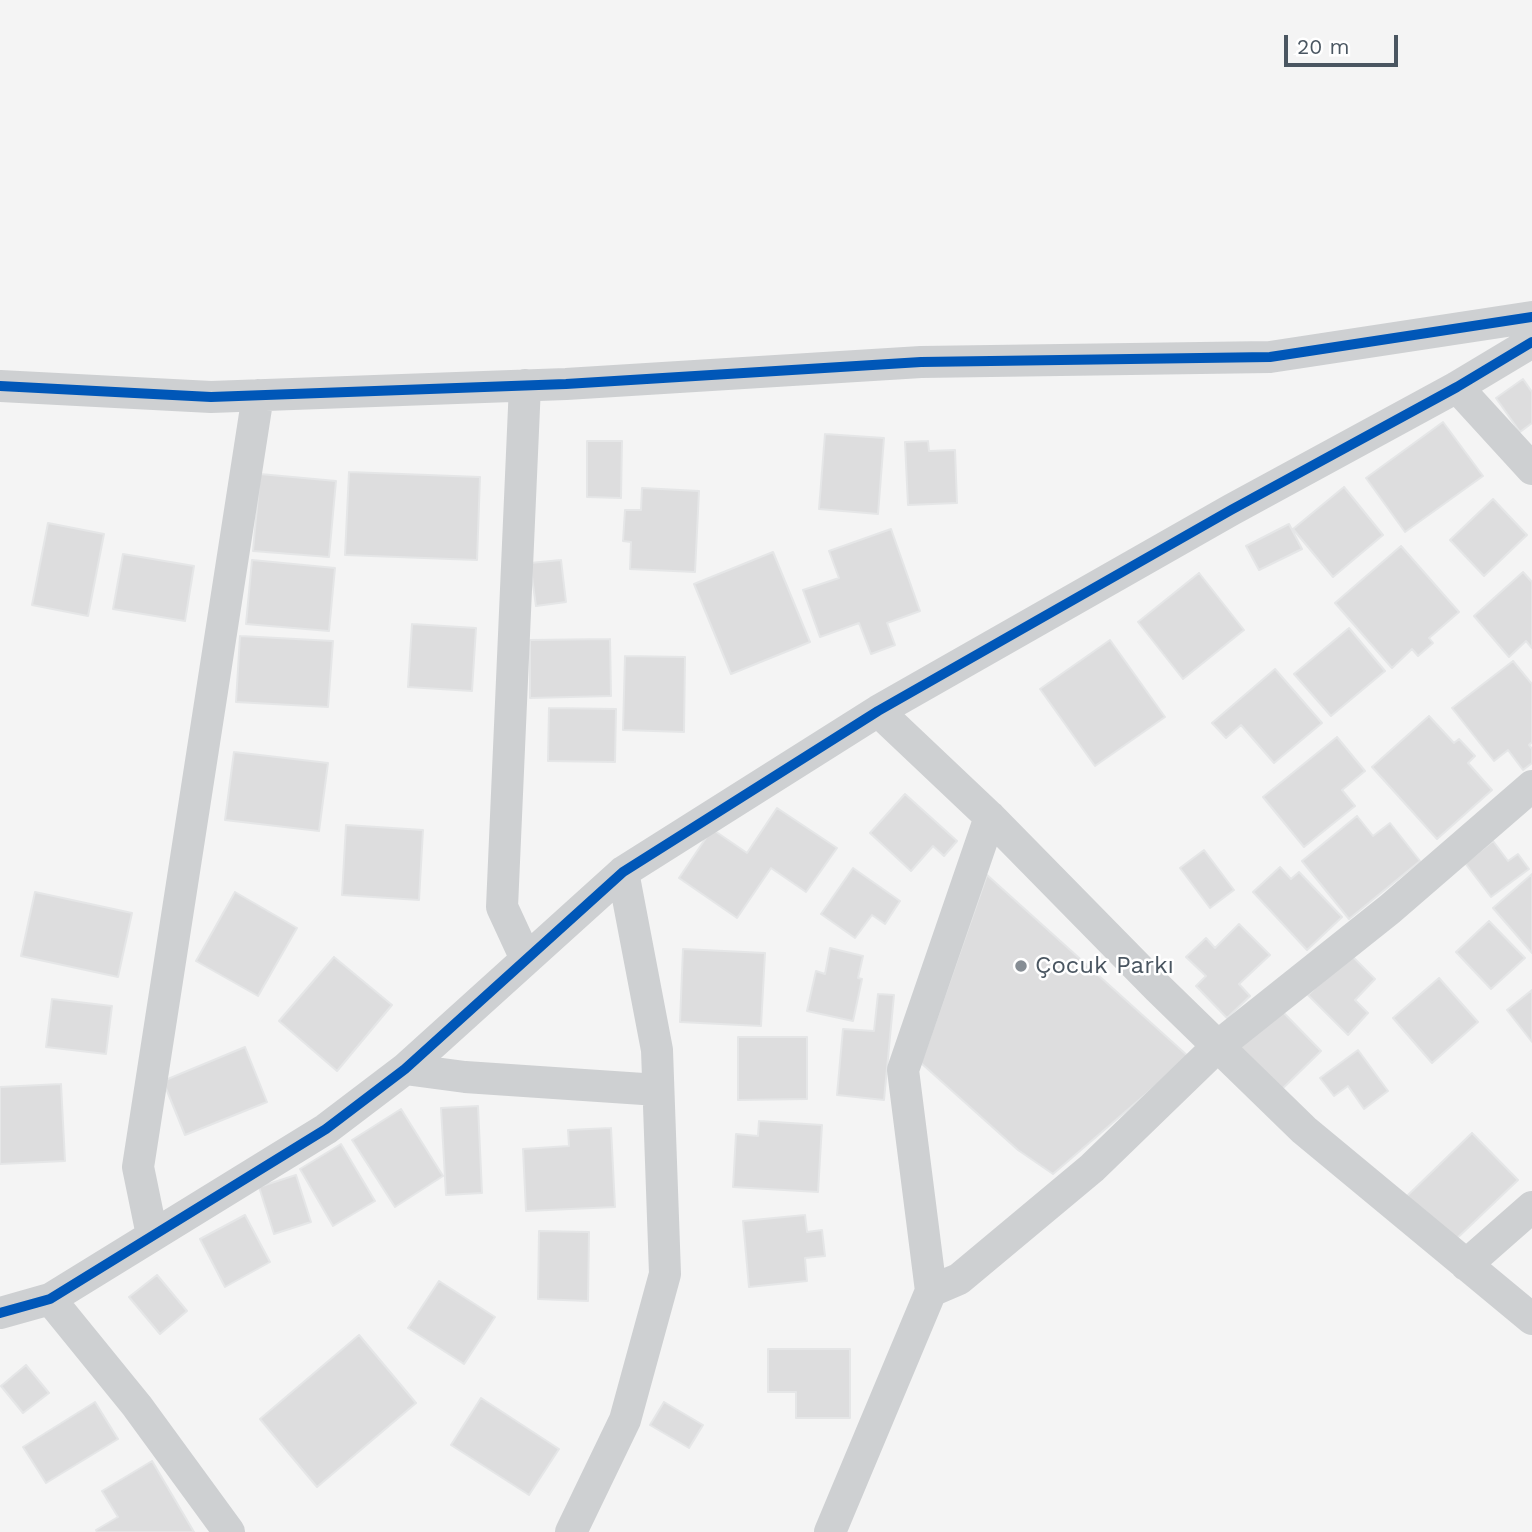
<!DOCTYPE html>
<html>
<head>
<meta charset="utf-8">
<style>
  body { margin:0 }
  #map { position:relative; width:1532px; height:1532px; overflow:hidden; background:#f4f4f4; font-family:"Work Sans",sans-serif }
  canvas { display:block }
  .scale { position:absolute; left:1284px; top:35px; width:114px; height:32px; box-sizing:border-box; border:4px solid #4a5661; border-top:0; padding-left:9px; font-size:21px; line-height:24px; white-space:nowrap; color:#4a5661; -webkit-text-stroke:5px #fff; paint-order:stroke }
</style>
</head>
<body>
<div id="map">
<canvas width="1532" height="1532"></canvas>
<div class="scale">20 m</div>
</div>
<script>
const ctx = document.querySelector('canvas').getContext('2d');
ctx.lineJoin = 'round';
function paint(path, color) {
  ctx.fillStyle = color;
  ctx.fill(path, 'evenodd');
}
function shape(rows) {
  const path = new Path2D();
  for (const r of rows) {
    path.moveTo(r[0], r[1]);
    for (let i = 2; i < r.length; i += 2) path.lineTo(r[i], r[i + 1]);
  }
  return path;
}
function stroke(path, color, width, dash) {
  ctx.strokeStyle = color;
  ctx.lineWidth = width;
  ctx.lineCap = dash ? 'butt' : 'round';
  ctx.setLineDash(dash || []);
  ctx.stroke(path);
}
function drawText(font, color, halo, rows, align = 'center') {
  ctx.font = font + ' "Work Sans",sans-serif';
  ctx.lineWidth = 5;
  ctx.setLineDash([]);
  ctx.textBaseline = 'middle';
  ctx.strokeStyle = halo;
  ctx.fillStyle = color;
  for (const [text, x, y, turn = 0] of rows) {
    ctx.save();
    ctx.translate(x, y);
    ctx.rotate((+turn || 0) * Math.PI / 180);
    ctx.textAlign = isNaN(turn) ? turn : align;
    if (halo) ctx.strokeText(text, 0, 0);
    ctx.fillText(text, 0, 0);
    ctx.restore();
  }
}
const building = shape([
  [1523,379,1532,392,1532,423,1520,432,1496,398,1523,379],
  [1443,422,1483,476,1405,532,1366,478,1443,422],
  [825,434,884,438,878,514,819,509,825,434],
  [587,441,622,441,621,498,587,497,587,441],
  [928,441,929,451,955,450,957,503,908,505,905,442,928,441],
  [349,472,480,477,477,560,345,555,349,472],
  [260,474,336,481,329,557,253,551,260,474],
  [1344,487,1383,535,1333,577,1293,529,1344,487],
  [642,488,699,491,695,572,630,569,631,542,623,541,625,510,641,510,642,488],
  [1493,499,1527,535,1484,576,1450,540,1493,499],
  [48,523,104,534,88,616,32,605,48,523],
  [1289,524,1302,549,1259,570,1246,546,1289,524],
  [891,529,920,611,887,623,895,645,871,654,859,623,820,637,803,590,839,578,829,551,891,529],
  [1401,546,1459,612,1429,638,1433,643,1418,656,1412,649,1392,668,1335,603,1401,546],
  [773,552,810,642,731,674,694,584,773,552],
  [123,554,194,566,185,621,113,609,123,554],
  [252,560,335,568,329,631,246,624,252,560],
  [561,560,566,602,536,606,530,563,561,560],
  [1523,572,1532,582,1532,648,1526,641,1509,657,1474,616,1523,572],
  [1199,573,1244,630,1183,679,1138,622,1199,573],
  [412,624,476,628,472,691,408,687,412,624],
  [1349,628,1385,671,1331,716,1294,674,1349,628],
  [240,636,333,641,328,707,236,702,240,636],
  [610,639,611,696,530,698,530,640,610,639],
  [1110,640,1165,717,1095,766,1040,689,1110,640],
  [625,656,685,657,684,732,623,730,625,656],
  [1513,661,1532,684,1532,742,1529,745,1532,749,1532,763,1523,770,1508,750,1494,761,1452,708,1513,661],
  [1275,669,1322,723,1274,763,1241,725,1226,738,1212,723,1275,669],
  [549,708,616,709,615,762,548,761,549,708],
  [1429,716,1454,743,1459,739,1475,756,1468,763,1492,790,1437,839,1372,767,1429,716],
  [1337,737,1365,771,1342,790,1355,806,1304,847,1263,797,1337,737],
  [234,752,328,763,319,831,225,820,234,752],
  [905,794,957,841,944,856,933,846,911,871,870,833,905,794],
  [777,808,837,848,806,892,771,868,737,918,679,878,712,829,747,853,777,808],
  [1357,816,1373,836,1390,823,1420,861,1349,919,1302,861,1357,816],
  [346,825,423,830,419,900,342,895,346,825],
  [1493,841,1508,861,1518,854,1529,869,1491,897,1465,863,1493,841],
  [1204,850,1234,890,1210,908,1180,868,1204,850],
  [1280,867,1291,879,1299,872,1342,917,1307,950,1253,892,1280,867],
  [853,868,900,901,885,924,872,915,855,938,821,914,853,868],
  [1532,874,1532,953,1493,908,1532,874],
  [987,875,1189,1057,1053,1174,1018,1150,921,1063,987,875],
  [35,892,132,913,118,977,21,956,35,892],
  [235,892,297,928,258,996,196,961,235,892],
  [1489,921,1525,958,1491,989,1456,952,1489,921],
  [1239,924,1270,955,1239,984,1250,996,1227,1018,1196,986,1206,976,1186,957,1206,938,1215,948,1239,924],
  [830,948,863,956,858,978,862,979,853,1021,807,1011,816,971,825,974,830,948],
  [683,949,765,953,761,1026,680,1022,683,949],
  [1349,953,1375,979,1355,1000,1368,1013,1348,1035,1308,995,1349,953],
  [334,957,392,1005,337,1071,279,1021,334,957],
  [1439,978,1478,1022,1432,1063,1393,1018,1439,978],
  [1532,990,1532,1042,1507,1010,1532,990],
  [878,994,894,995,884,1100,837,1095,843,1029,874,1031,878,994],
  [52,999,112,1006,106,1054,46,1047,52,999],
  [1279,1008,1321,1051,1278,1093,1235,1051,1279,1008],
  [738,1037,807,1037,807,1099,738,1100,738,1037],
  [245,1047,267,1102,185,1135,163,1081,245,1047],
  [1358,1050,1388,1091,1364,1109,1348,1086,1334,1096,1320,1078,1358,1050],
  [61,1084,65,1161,0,1164,0,1087,61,1084],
  [478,1106,482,1193,446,1195,441,1108,478,1106],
  [401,1109,443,1176,395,1207,352,1140,401,1109],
  [759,1121,822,1125,818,1192,733,1187,736,1134,758,1136,759,1121],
  [611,1128,615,1207,526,1211,523,1149,569,1146,568,1130,611,1128],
  [1472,1133,1518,1180,1452,1243,1407,1196,1472,1133],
  [341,1144,375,1201,333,1226,300,1169,341,1144],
  [296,1175,311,1222,274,1234,259,1187,296,1175],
  [245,1215,270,1262,225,1287,200,1239,245,1215],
  [805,1215,807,1232,822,1230,825,1256,805,1258,807,1281,749,1287,743,1221,805,1215],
  [539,1231,589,1232,588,1301,538,1299,539,1231],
  [157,1275,187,1311,160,1334,129,1297,157,1275],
  [439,1281,495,1317,464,1364,408,1328,439,1281],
  [359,1335,416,1403,317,1487,260,1419,359,1335],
  [768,1349,850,1349,850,1418,796,1418,796,1392,768,1392,768,1349],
  [26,1365,49,1393,23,1413,1,1386,26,1365],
  [481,1398,559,1449,529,1495,451,1445,481,1398],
  [95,1402,118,1439,46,1483,23,1447,95,1402],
  [664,1402,703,1425,689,1448,650,1425,664,1402],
  [152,1461,194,1532,97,1532,96,1530,118,1517,102,1491,152,1461]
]);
const street = shape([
  [525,385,502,907,526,959],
  [0,386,211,397,566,384,921,362,1270,357,1532,317],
  [1457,387,1532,469],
  [878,711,990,817,1158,988,1304,1130,1532,1319],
  [405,1069,465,1077,658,1090],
  [152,1235,138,1167,258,395],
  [1466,1265,1532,1207],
  [931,1291,959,1279,1092,1168,1218,1046,1390,909,1532,786],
  [50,1299,137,1406,229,1532],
  [0,1313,50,1299,326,1129,405,1069,623,872,878,711,1231,510,1457,387,1532,342],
  [571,1532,625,1420,665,1274,657,1050,623,872],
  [830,1532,931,1291,903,1070,990,817]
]);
const cycleway = shape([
  [0,386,211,397,566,384,921,362,1270,357,1532,317],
  [0,1313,50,1299,326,1129,405,1069,623,872,878,711,1231,510,1457,387,1532,342]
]);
const markers = [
  [1021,966,7,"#868d94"]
];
const poiNames = [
  ["Çocuk Parkı",1035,966]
];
paint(building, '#ddddde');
stroke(building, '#e5e6e7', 2);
stroke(street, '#ced0d2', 32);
stroke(cycleway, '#0057b8', 10);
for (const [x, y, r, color] of markers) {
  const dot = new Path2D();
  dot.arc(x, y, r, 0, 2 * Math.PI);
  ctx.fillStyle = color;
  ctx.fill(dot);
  stroke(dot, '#fff', 2.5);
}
drawText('24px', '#4a5661', '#fff', poiNames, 'left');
</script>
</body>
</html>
